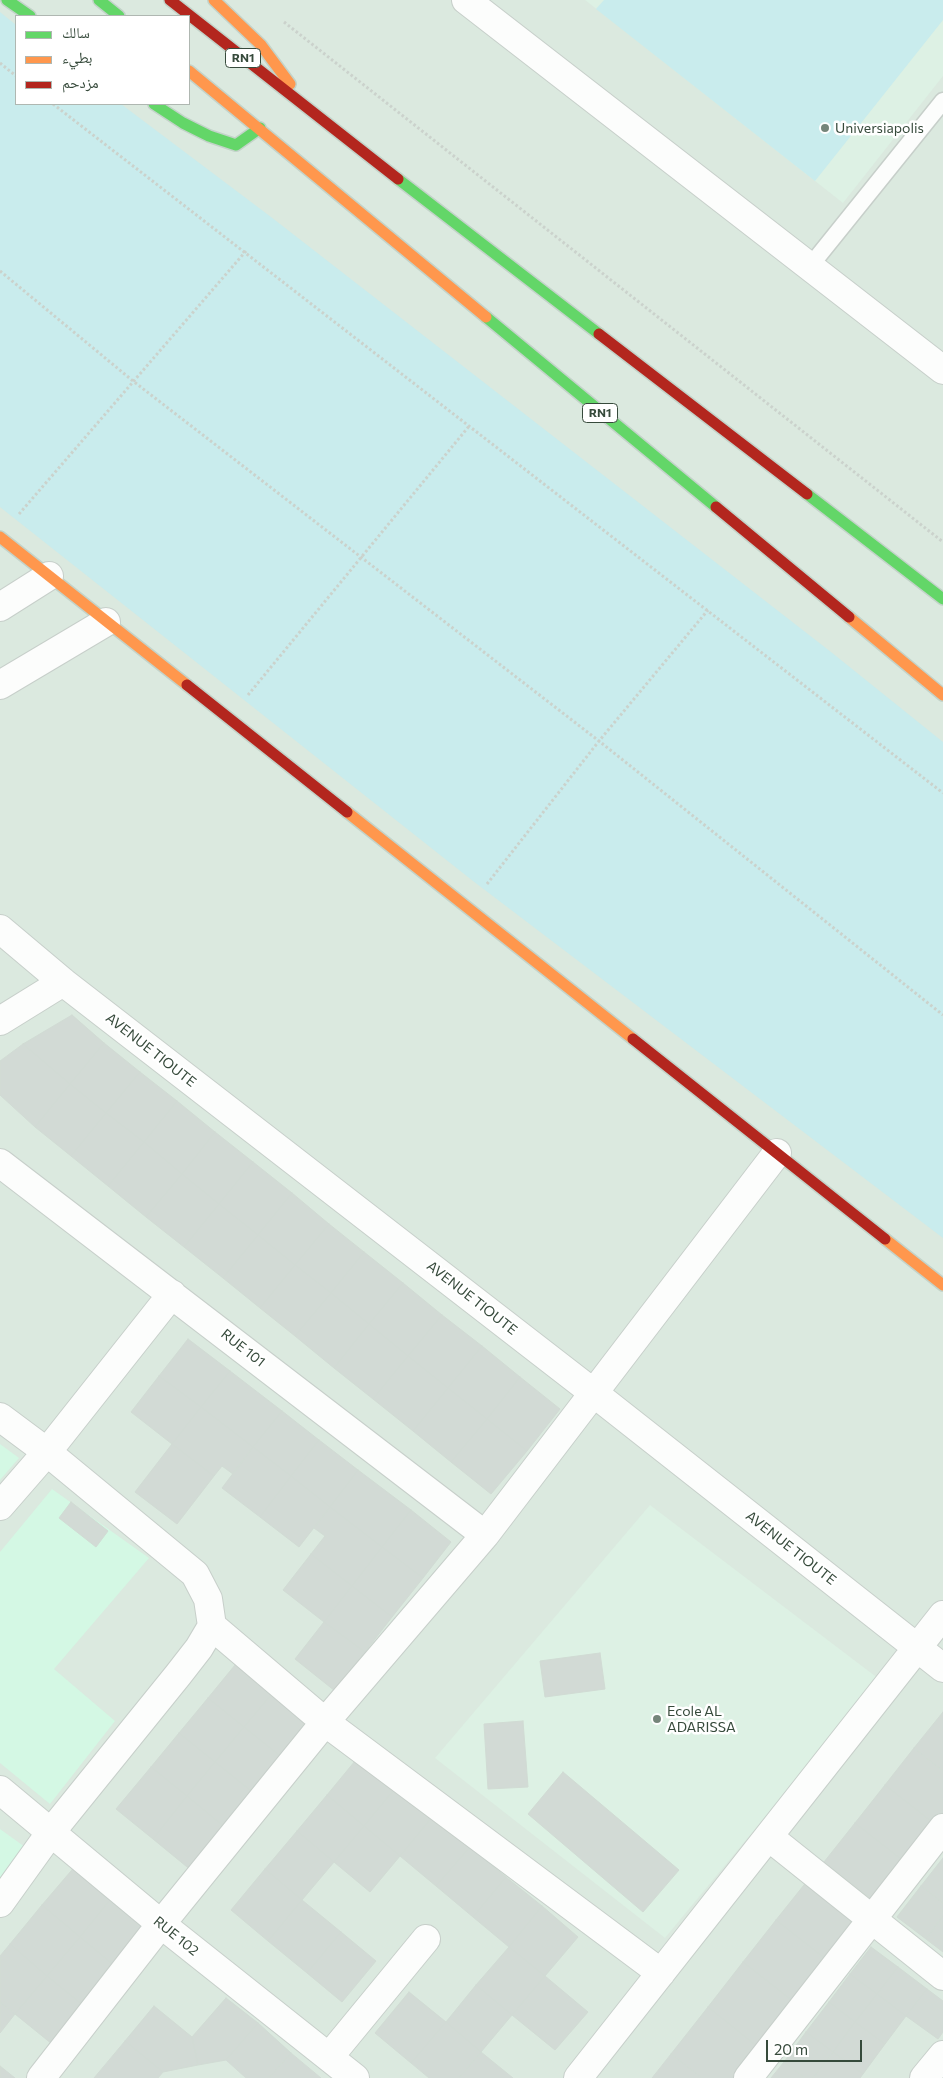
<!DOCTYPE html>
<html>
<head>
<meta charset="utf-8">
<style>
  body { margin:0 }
  #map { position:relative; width:943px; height:2078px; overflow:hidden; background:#ebf2ee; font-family:Commissioner,"Noto Naskh Arabic",sans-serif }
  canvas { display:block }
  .legend { position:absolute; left:15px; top:15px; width:175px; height:90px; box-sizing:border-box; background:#fff; border:1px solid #afb7b1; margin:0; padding:6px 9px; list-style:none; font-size:15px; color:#364a3b }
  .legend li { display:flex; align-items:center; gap:10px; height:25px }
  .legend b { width:25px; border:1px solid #afb7b1 }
  .scale { position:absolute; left:766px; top:2040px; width:96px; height:22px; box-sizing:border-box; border:2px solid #364a3b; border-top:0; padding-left:6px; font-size:15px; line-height:18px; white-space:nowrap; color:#364a3b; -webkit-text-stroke:4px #fff; paint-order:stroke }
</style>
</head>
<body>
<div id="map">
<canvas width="943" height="2078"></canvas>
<ul class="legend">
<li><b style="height:6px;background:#63d668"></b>سالك</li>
<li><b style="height:6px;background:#ff974d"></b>بطيء</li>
<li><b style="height:6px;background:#b3261e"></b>مزدحم</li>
</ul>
<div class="scale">20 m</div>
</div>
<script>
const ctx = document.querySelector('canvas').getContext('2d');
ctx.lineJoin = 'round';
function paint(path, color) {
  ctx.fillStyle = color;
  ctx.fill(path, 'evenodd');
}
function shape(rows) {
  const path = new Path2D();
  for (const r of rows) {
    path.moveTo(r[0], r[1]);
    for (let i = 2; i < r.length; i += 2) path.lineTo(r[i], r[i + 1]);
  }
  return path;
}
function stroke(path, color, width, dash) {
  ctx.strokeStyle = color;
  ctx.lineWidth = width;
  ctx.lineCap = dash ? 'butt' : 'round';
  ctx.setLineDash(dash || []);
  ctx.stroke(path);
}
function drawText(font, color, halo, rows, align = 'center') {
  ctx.font = font + ' Commissioner,sans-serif';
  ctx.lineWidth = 5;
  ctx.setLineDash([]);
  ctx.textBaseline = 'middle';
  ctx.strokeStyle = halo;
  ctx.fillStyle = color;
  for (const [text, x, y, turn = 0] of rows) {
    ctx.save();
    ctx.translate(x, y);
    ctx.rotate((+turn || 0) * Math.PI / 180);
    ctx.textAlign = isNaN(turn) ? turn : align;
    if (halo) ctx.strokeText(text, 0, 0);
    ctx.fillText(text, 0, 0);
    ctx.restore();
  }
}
const residential = shape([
  [0,0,943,0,943,2078,0,2078],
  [16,16,189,16,189,104,16,104]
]);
const education = shape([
  [585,0,943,0,943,76,843,203],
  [650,1505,879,1679,665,1938,435,1758]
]);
const green = shape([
  [604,0,943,0,943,20,815,181,596,9],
  [0,12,16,25,16,104,121,104,271,217,831,652,943,742,943,1238,473,881,0,507]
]);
const sand = shape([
  [0,1444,19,1458,0,1480],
  [52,1489,149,1558,54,1669,115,1721,50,1804,0,1763,0,1552],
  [0,1829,25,1847,0,1879]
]);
const building = shape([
  [72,1015,104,1043,70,1084,23,1044,72,1015],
  [104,1043,140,1072,106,1113,70,1084,104,1043],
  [23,1044,70,1084,35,1127,0,1095,0,1061,23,1044],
  [140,1072,177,1101,144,1142,106,1113,140,1072],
  [70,1084,106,1113,71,1156,35,1127,70,1084],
  [177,1101,215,1132,182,1174,144,1142,177,1101],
  [106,1113,144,1142,108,1186,71,1156,106,1113],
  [215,1132,253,1162,219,1204,182,1174,215,1132],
  [144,1142,182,1174,146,1217,108,1186,144,1142],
  [253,1162,292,1193,258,1235,219,1204,253,1162],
  [182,1174,219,1204,184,1247,146,1217,182,1174],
  [292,1193,329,1224,295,1265,258,1235,292,1193],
  [219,1204,258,1235,223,1278,184,1247,219,1204],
  [329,1224,364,1252,331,1293,295,1265,329,1224],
  [258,1235,295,1265,260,1308,223,1278,258,1235],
  [364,1252,403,1283,369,1324,331,1293,364,1252],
  [295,1265,331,1293,295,1336,260,1308,295,1265],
  [403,1283,442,1315,408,1356,369,1324,403,1283],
  [331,1293,369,1324,334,1368,295,1336,331,1293],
  [442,1315,482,1346,448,1388,408,1356,442,1315],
  [369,1324,408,1356,373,1399,334,1368,369,1324],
  [188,1339,230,1371,201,1407,159,1376,188,1339],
  [482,1346,520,1377,487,1419,448,1388,482,1346],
  [408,1356,448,1388,413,1431,373,1399,408,1356],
  [230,1371,282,1411,253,1447,201,1407,230,1371],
  [159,1376,201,1407,172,1444,131,1412,159,1376],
  [520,1377,560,1409,527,1451,487,1419,520,1377],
  [448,1388,487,1419,451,1462,413,1431,448,1388],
  [201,1407,253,1447,233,1474,222,1466,214,1476,172,1444,201,1407],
  [282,1411,319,1440,291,1476,253,1447,282,1411],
  [487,1419,527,1451,491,1494,451,1462,487,1419],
  [319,1440,358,1470,330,1507,291,1476,319,1440],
  [172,1444,214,1476,177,1524,135,1492,172,1444],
  [253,1447,291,1476,260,1517,222,1488,253,1447],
  [358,1470,411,1510,382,1547,330,1507,358,1470],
  [291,1476,330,1507,299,1547,260,1517,291,1476],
  [71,1502,108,1531,96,1547,59,1518,71,1502],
  [330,1507,382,1547,352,1586,311,1554,325,1536,314,1528,330,1507],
  [411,1510,451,1542,423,1578,382,1547,411,1510],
  [382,1547,423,1578,392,1617,352,1586,382,1547],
  [311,1554,352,1586,324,1622,283,1590,311,1554],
  [352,1586,392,1617,365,1652,324,1622,352,1586],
  [324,1622,365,1652,335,1691,295,1659,324,1622],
  [600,1653,605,1689,545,1697,540,1661,600,1653],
  [240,1659,276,1689,244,1727,208,1698,240,1659],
  [276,1689,315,1721,284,1759,244,1727,276,1689],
  [208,1698,244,1727,215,1762,179,1733,208,1698],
  [943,1712,943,1771,914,1748,943,1712],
  [523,1721,528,1787,488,1789,484,1724,523,1721],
  [244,1727,284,1759,255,1794,215,1762,244,1727],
  [179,1733,215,1762,187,1796,151,1767,179,1733],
  [914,1748,943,1771,943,1816,936,1825,885,1785,914,1748],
  [360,1755,397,1786,364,1826,327,1795,360,1755],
  [215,1762,255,1794,227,1829,187,1796,215,1762],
  [151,1767,187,1796,153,1839,116,1809,151,1767],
  [563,1772,679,1870,643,1912,528,1814,563,1772],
  [885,1785,936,1825,906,1863,855,1823,885,1785],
  [397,1786,433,1816,400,1856,364,1826,397,1786],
  [327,1795,364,1826,334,1862,297,1831,327,1795],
  [187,1796,227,1829,192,1871,153,1839,187,1796],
  [433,1816,470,1847,436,1886,400,1856,433,1816],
  [855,1823,906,1863,875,1902,824,1862,855,1823],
  [364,1826,400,1856,370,1892,334,1862,364,1826],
  [297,1831,334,1862,302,1900,265,1869,297,1831],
  [470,1847,506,1877,473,1917,436,1886,470,1847],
  [943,1858,943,1903,921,1886,943,1858],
  [77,1864,114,1895,80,1937,42,1905,77,1864],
  [265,1869,302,1900,268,1941,231,1910,265,1869],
  [506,1877,542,1906,509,1947,473,1917,506,1877],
  [808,1880,859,1920,827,1960,776,1920,808,1880],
  [921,1886,943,1903,943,1916,926,1939,897,1917,921,1886],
  [114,1895,151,1925,116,1967,80,1937,114,1895],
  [302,1900,341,1932,307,1973,268,1941,302,1900],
  [42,1905,80,1937,47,1976,10,1944,42,1905],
  [542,1906,578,1937,545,1976,509,1947,542,1906],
  [943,1916,943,1952,926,1939,943,1916],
  [776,1920,827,1960,794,2002,743,1962,776,1920],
  [341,1932,376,1961,342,2002,307,1973,341,1932],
  [80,1937,116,1967,84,2006,47,1976,80,1937],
  [10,1944,47,1976,15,2014,0,2002,0,1956,10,1944],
  [509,1947,545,1976,512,2015,476,1985,509,1947],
  [871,1947,898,1967,877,1994,850,1974,871,1947],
  [743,1962,794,2002,758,2047,708,2007,743,1962],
  [898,1967,927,1989,906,2016,877,1994,898,1967],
  [850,1974,877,1994,855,2022,829,2002,850,1974],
  [47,1976,84,2006,52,2044,15,2014,47,1976],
  [545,1976,588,2012,555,2050,512,2015,545,1976],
  [476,1985,512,2015,481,2052,446,2022,476,1985],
  [927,1989,943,2001,943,2032,938,2039,906,2016,927,1989],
  [409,1992,446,2022,411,2063,375,2033,409,1992],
  [877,1994,906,2016,885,2044,855,2022,877,1994],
  [226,1998,258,2023,226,2060,198,2065,192,2037,226,1998],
  [0,2002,15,2014,0,2033,0,2002],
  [829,2002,855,2022,833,2052,806,2032,829,2002],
  [154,2006,192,2037,198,2065,163,2072,125,2041,154,2006],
  [708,2007,758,2047,734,2078,702,2078,671,2054,708,2007],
  [446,2022,481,2052,459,2078,429,2078,411,2063,446,2022],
  [855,2022,885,2044,863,2074,833,2052,855,2022],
  [258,2023,291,2053,269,2078,246,2078,226,2060,258,2023],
  [806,2032,833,2052,813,2078,805,2078,784,2062,806,2032],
  [125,2041,163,2072,158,2078,94,2078,125,2041],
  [481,2052,513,2078,459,2078,481,2052],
  [833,2052,863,2074,860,2078,813,2078,833,2052],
  [291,2053,321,2078,269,2078,291,2053],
  [671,2054,702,2078,652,2078,671,2054],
  [784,2062,805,2078,771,2078,784,2062],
  [0,2066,15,2078,0,2078,0,2066]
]);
const path = shape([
  [284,22,943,542],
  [0,63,16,76],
  [53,104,943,793],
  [0,271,133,381,599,741,943,1015],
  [19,514,246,251],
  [248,695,470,425],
  [487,884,599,741,708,610]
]);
const lane = shape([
  [811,265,943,101]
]);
const street = shape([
  [466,0,943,370],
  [0,607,49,576],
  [0,685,106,622],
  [0,929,63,982,595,1394,943,1668],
  [0,1021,63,982],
  [0,1163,485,1535],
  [0,1417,47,1452,195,1574,208,1599,212,1626,199,1648,178,1675,51,1832,0,1903],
  [0,1506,47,1452,172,1294],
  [212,1626,325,1722,661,1973],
  [0,1790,161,1924,355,2078],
  [769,1837,943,1976],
  [329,2057,426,1939],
  [41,2078,161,1924,325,1722,485,1535,777,1153],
  [578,2078,943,1615],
  [748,2078,943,1828],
  [924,2078,943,2055]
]);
const fast = shape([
  [7,0,30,16],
  [99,0,119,16],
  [154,104,183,123,209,136,236,145,260,128],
  [398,179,599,334],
  [486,317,716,507],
  [807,494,943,599]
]);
const slow = shape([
  [214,0,261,45,290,84],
  [189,71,486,317],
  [0,537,187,685],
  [849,617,943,695],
  [347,812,633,1039],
  [885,1239,943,1285]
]);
const jam = shape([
  [170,0,398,179],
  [599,334,807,494],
  [716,507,849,617],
  [187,685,347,812],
  [633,1039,885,1239]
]);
const markers = [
  [825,128,5,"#75857a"],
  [657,1719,5,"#75857a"]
];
const shields = [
  [243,58,35],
  [600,413,35]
];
const shieldNames = [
  ["RN1",243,58],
  ["RN1",600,413]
];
const poiNames = [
  ["Universiapolis",835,128],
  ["Ecole AL",667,1711],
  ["ADARISSA",667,1727]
];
const streetNames = [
  ["AVENUE TIOUTE",151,1050,38],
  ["AVENUE TIOUTE",472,1298,38],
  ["RUE 101",243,1348,38],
  ["AVENUE TIOUTE",791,1548,38],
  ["RUE 102",176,1936,39]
];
paint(residential, '#dbe9df');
paint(education, '#ddf1e4');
paint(green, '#c9eced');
paint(sand, '#d4f8e4');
paint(building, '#d2dad5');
stroke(building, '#d1dbd4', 1);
stroke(lane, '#c7cfca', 19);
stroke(street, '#c7cfca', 30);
stroke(fast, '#c3d3c9', 14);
stroke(slow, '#c3d3c9', 14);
stroke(jam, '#c3d3c9', 14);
stroke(path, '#cbd2cc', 3, [2.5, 2.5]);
stroke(lane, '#fcfdfc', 16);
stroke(street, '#fcfdfc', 28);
stroke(fast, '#63d668', 11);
stroke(slow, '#ff974d', 11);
stroke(jam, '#b3261e', 11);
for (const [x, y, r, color] of markers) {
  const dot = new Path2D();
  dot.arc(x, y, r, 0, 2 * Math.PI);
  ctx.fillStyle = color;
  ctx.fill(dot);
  stroke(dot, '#fff', 2);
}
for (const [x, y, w] of shields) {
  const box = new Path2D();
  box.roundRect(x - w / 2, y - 9.5, w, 19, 4);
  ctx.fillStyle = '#fff';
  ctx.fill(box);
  stroke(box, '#364a3b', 1);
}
drawText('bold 12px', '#364a3b', null, shieldNames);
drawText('14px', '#364a3b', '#fff', poiNames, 'left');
drawText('14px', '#364a3b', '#fff', streetNames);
</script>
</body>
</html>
